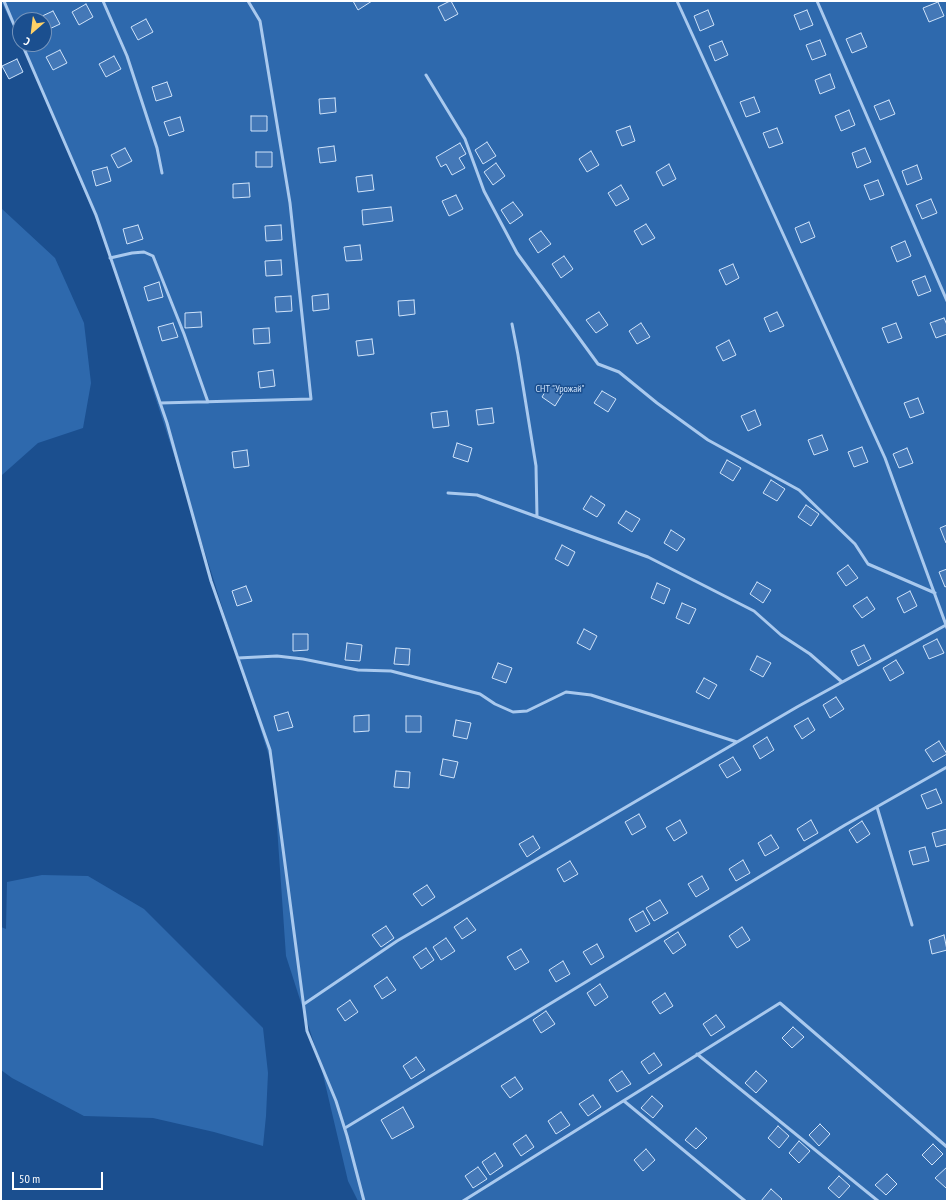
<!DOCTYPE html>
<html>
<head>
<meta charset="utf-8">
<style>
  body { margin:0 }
  #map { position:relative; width:948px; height:1202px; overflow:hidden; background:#1b4f8f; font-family:"PT Sans Narrow",sans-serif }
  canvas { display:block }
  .frame { position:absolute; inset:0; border:2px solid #fff; pointer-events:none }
  .north { position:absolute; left:12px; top:12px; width:40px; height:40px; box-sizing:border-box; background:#1b4f8f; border:1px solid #7695bc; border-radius:50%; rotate:208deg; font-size:11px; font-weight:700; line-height:16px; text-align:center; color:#fff }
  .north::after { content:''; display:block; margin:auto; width:14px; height:18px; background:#ffd166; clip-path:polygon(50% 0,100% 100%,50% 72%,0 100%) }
  .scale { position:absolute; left:12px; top:1172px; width:91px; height:18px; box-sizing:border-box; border:2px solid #fff; border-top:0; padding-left:5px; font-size:12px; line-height:14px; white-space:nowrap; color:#fff; -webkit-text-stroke:3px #1b4f8f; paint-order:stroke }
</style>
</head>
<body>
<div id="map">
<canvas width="948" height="1202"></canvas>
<div class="frame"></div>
<div class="north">С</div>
<div class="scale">50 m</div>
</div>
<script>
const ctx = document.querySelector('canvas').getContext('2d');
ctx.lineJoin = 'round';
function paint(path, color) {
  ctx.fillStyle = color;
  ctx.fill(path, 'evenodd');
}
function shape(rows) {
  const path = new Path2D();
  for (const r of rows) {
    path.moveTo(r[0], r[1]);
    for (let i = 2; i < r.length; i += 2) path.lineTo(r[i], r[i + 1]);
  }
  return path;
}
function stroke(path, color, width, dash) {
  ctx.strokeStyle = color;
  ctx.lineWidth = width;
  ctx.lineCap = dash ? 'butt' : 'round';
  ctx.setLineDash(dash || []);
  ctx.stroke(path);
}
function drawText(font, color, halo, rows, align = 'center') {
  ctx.font = font + ' "PT Sans Narrow",sans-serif';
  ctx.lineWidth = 3;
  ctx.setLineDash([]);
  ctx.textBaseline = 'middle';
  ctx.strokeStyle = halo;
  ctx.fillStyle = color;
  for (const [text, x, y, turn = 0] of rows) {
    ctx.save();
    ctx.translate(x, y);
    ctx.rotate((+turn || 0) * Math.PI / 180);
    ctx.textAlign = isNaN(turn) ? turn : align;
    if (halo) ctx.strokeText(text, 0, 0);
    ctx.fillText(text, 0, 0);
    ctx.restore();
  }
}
const green = shape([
  [1,1,947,1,947,1201,358,1201,348,1181,320,1062,286,956,273,769,186,492,104,239,33,68,21,44,44,44,44,20,20,20,20,41],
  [1,208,55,258,84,323,91,383,83,428,38,443,2,475,1,482],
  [42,875,88,876,144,909,263,1028,268,1073,266,1116,263,1146,214,1132,153,1118,84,1116,12,1078,1,1070,1,927,6,929,7,882]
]);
const building = shape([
  [353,1,372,1,358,10,353,1],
  [450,1,451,1,458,14,445,21,438,7,450,1],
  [938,2,944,16,929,22,923,8,938,2],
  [86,4,93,17,79,25,72,12,86,4],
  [708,10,714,25,700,31,694,16,708,10],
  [807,10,813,25,800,30,794,15,807,10],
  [53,11,60,24,45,31,44,29,44,20,39,20,38,18,53,11],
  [146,19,153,32,138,40,131,27,146,19],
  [861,33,867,47,852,53,846,39,861,33],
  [820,40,826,55,812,60,806,45,820,40],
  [722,41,728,55,715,61,709,46,722,41],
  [60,50,67,63,53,70,46,57,60,50],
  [114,56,121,69,106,77,99,64,114,56],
  [17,59,23,72,9,79,2,66,17,59],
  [830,74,835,88,820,94,815,80,830,74],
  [167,82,172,96,156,101,152,87,167,82],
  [754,97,760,112,746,117,740,102,754,97],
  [335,98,336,112,320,114,319,99,335,98],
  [889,100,895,114,880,120,874,106,889,100],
  [849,110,855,125,841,131,835,116,849,110],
  [251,116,267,116,267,131,251,131,251,116],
  [180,117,184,131,169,136,164,122,180,117],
  [630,126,635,141,622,146,616,131,630,126],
  [777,128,783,143,769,148,763,133,777,128],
  [487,142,496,156,483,164,475,150,487,142],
  [460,143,466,154,459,158,465,168,452,175,446,164,441,167,436,157,460,143],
  [334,146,336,161,320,163,318,148,334,146],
  [125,148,132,161,118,168,111,155,125,148],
  [865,148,871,162,857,168,852,153,865,148],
  [591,151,599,165,587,172,579,159,591,151],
  [256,152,272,152,272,167,256,167,256,152],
  [496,163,505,176,493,185,484,172,496,163],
  [669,164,676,179,663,186,656,172,669,164],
  [917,165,922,179,907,185,902,171,917,165],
  [107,167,111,181,96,186,92,171,107,167],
  [372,175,374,190,358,192,356,177,372,175],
  [878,180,884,195,870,200,864,185,878,180],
  [249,183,250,197,233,198,233,184,249,183],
  [621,185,629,199,616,206,608,193,621,185],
  [456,195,463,209,449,216,442,201,456,195],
  [931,199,937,213,922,219,916,205,931,199],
  [513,202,523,215,510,224,501,210,513,202],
  [391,207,393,221,363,225,362,210,391,207],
  [809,222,815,237,801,243,795,228,809,222],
  [646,224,655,238,642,245,634,231,646,224],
  [138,225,143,239,127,244,123,229,138,225],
  [281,225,282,240,266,241,265,226,281,225],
  [541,231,551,244,538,253,529,239,541,231],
  [905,241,911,256,897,262,891,247,905,241],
  [360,245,362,260,346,261,344,247,360,245],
  [564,256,573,269,561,278,552,264,564,256],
  [281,260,282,275,266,276,265,261,281,260],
  [733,264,739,278,726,285,719,270,733,264],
  [925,276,931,291,918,296,912,281,925,276],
  [159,282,163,297,148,301,144,287,159,282],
  [328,294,329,309,313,311,312,296,328,294],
  [291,296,292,311,276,312,275,297,291,296],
  [414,300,415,314,399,316,398,301,414,300],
  [201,312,202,327,185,328,185,313,201,312],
  [599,312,608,325,596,333,586,320,599,312],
  [777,312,784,326,770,332,764,318,777,312],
  [944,318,947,325,947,334,936,338,930,323,944,318],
  [173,323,178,337,162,341,158,327,173,323],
  [641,323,650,337,637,344,629,331,641,323],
  [896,323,902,338,888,343,882,328,896,323],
  [269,328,270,343,254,344,253,329,269,328],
  [372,339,374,354,358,356,356,341,372,339],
  [729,340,736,355,723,361,716,347,729,340],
  [273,370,275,386,260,388,258,372,273,370],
  [549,385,563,393,555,406,542,397,549,385],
  [602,391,616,399,608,412,594,403,602,391],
  [918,398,924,413,910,418,904,403,918,398],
  [492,408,494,423,478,425,476,410,492,408],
  [755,410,761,425,748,431,741,416,755,410],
  [447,411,449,426,433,428,431,413,447,411],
  [822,435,828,450,814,455,808,440,822,435],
  [457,443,472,448,468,462,453,457,457,443],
  [862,447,868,462,854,467,848,452,862,447],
  [907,448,913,463,899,468,893,454,907,448],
  [247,450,249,466,234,468,232,452,247,450],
  [727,460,741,468,733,481,720,473,727,460],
  [771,480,785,489,777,501,763,493,771,480],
  [591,496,605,505,597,517,583,509,591,496],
  [806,505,819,514,811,526,798,517,806,505],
  [626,511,640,519,632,532,618,523,626,511],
  [947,525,947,542,946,543,940,528,947,525],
  [671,530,685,539,677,551,664,543,671,530],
  [562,545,575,552,568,566,555,559,562,545],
  [848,565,858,578,846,586,837,573,848,565],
  [947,569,947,586,945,587,939,572,947,569],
  [757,582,771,590,763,603,750,594,757,582],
  [657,583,670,589,664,604,651,598,657,583],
  [246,586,252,601,237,606,232,591,246,586],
  [910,591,917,606,904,613,897,598,910,591],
  [867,597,875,609,862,618,853,606,867,597],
  [682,603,696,609,689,624,676,618,682,603],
  [584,629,597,636,590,650,577,643,584,629],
  [293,634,308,634,308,650,293,651,293,634],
  [937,639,944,653,929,659,923,646,937,639],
  [347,643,362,645,360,661,345,660,347,643],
  [864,645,871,659,858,666,851,651,864,645],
  [396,648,410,649,409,665,394,664,396,648],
  [757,656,771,663,763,677,750,670,757,656],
  [896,660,904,673,890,681,883,668,896,660],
  [498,663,512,668,506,683,492,678,498,663],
  [704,678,717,685,709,699,696,692,704,678],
  [836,697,844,709,830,718,823,705,836,697],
  [288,712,293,727,278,731,274,716,288,712],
  [369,715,369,731,354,732,354,716,369,715],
  [406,716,421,716,421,732,406,732,406,716],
  [808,718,815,730,802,739,794,726,808,718],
  [456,720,471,723,467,739,453,736,456,720],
  [767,737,774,750,760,759,753,746,767,737],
  [939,741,947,754,933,762,925,750,939,741],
  [733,757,741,770,727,778,719,765,733,757],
  [443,759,458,762,454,778,440,775,443,759],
  [396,771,410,772,409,788,394,787,396,771],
  [936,789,942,803,927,809,921,795,936,789],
  [639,814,646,827,632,835,625,822,639,814],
  [680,820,687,833,674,841,666,828,680,820],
  [811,820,818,833,804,841,797,829,811,820],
  [862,821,870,834,857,843,849,830,862,821],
  [947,829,947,844,936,847,932,833,947,829],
  [771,835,779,848,765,856,758,843,771,835],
  [533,836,540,848,527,857,519,844,533,836],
  [925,847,929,861,913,865,909,851,925,847],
  [743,860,750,873,736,881,729,869,743,860],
  [570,861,578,874,564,882,557,869,570,861],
  [702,876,709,889,696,897,688,884,702,876],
  [427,885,435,897,422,906,413,894,427,885],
  [660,900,668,913,654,921,646,908,660,900],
  [643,911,650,924,636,932,629,919,643,911],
  [467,918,476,930,462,939,454,927,467,918],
  [386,926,394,938,381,947,372,935,386,926],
  [742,927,750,940,737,948,729,936,742,927],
  [678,932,686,945,673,954,664,941,678,932],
  [944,935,947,950,932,954,929,940,944,935],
  [446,938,455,951,441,960,433,947,446,938],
  [597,944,604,957,591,965,583,952,597,944],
  [426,948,434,960,421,969,413,957,426,948],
  [521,949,529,962,515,970,507,957,521,949],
  [563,961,570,974,556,982,549,970,563,961],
  [387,977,396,990,382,999,374,986,387,977],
  [600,984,608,997,595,1006,587,993,600,984],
  [665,993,673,1006,660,1014,652,1002,665,993],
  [350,1000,358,1012,345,1021,337,1009,350,1000],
  [546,1011,555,1024,541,1033,533,1020,546,1011],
  [716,1015,725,1027,711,1036,703,1024,716,1015],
  [793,1027,804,1037,792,1048,782,1038,793,1027],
  [654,1053,662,1065,649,1074,641,1062,654,1053],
  [416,1057,425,1070,411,1079,403,1066,416,1057],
  [622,1071,631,1084,617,1092,609,1080,622,1071],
  [756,1071,767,1081,756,1093,745,1083,756,1071],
  [515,1077,523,1089,510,1098,501,1086,515,1077],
  [593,1095,601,1107,588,1116,579,1104,593,1095],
  [652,1096,663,1106,653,1118,641,1108,652,1096],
  [403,1107,414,1127,392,1139,381,1120,403,1107],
  [561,1112,570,1125,556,1134,548,1121,561,1112],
  [820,1124,830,1134,819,1146,809,1135,820,1124],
  [778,1126,789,1136,779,1148,768,1138,778,1126],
  [696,1128,707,1138,696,1149,685,1140,696,1128],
  [526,1135,534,1147,521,1156,513,1144,526,1135],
  [799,1141,810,1151,799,1163,789,1153,799,1141],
  [933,1144,943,1154,932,1165,922,1155,933,1144],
  [646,1149,655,1160,643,1171,634,1160,646,1149],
  [495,1153,503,1166,490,1175,482,1162,495,1153],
  [478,1167,487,1179,473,1188,465,1176,478,1167],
  [947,1167,947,1187,946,1188,935,1178,947,1167],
  [887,1174,897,1184,886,1195,875,1185,887,1174],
  [839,1176,850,1186,839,1198,828,1188,839,1176],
  [771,1189,782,1199,780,1201,761,1201,771,1189]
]);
const service = shape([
  [4,1,20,39],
  [103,1,127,56,157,148,162,173],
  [677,1,885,458,946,625],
  [817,1,947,301],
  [22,44,96,215,167,423,211,581,270,750,307,1031,336,1101,347,1136,364,1201],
  [426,75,465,139,484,191,517,253,598,364,619,372,657,403,708,440,799,490,855,544,868,564,935,593],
  [110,258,132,253,144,252,153,256,184,334,208,402],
  [512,324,518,355,536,466,537,517],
  [160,403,311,399,290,203,260,21,248,1],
  [448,493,477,495,648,557,754,611,781,635,810,654,842,682],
  [238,658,277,656,303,659,358,670,391,671,480,694,495,704,513,712,527,711,566,692,591,695,737,742],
  [877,807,912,925],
  [304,1004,397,941,797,707,946,625,947,628],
  [697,1054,878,1201],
  [624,1101,745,1201],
  [345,1128,845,825,947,767],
  [463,1201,780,1003,947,1147]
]);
const parkNames = [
  ["СНТ \"Урожай\"",560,389]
];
paint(green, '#2e69ad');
paint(building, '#4478b7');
stroke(building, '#cfe3fa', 1);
stroke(service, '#a9c9ee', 3);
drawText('10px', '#cfe3fa', '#1b4f8f', parkNames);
</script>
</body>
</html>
